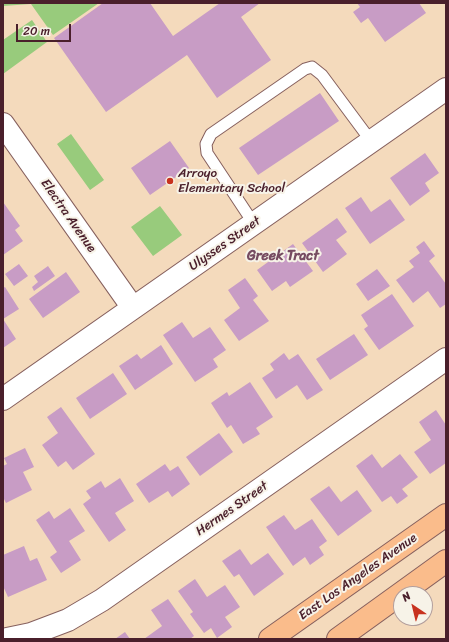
<!DOCTYPE html>
<html>
<head>
<meta charset="utf-8">
<style>
  body { margin:0 }
  #map { position:relative; width:449px; height:642px; overflow:hidden; background:#f4dabc; font-family:Sriracha,sans-serif }
  canvas { display:block }
  .frame { position:absolute; inset:0; border:4px solid #4a1f2b; pointer-events:none }
  .north { position:absolute; left:393px; top:586px; width:40px; height:40px; box-sizing:border-box; background:#f7f3e8; border:1px solid #b29e9c; border-radius:50%; rotate:325deg; font-size:11px; font-weight:700; line-height:16px; text-align:center; color:#4a1f2b }
  .north::after { content:''; display:block; margin:auto; width:14px; height:18px; background:#c8321e; clip-path:polygon(50% 0,100% 100%,50% 72%,0 100%) }
  .scale { position:absolute; left:16px; top:24px; width:55px; height:18px; box-sizing:border-box; border:2px solid #4a1f2b; border-top:0; padding-left:5px; font-size:12px; line-height:14px; white-space:nowrap; color:#4a1f2b; -webkit-text-stroke:3px #f7f3e8; paint-order:stroke }
</style>
</head>
<body>
<div id="map">
<canvas width="449" height="642"></canvas>
<div class="frame"></div>
<div class="north">N</div>
<div class="scale">20 m</div>
</div>
<script>
const ctx = document.querySelector('canvas').getContext('2d');
ctx.lineJoin = 'round';
function paint(path, color) {
  ctx.fillStyle = color;
  ctx.fill(path, 'evenodd');
}
function shape(rows) {
  const path = new Path2D();
  for (const r of rows) {
    path.moveTo(r[0], r[1]);
    for (let i = 2; i < r.length; i += 2) path.lineTo(r[i], r[i + 1]);
  }
  return path;
}
function stroke(path, color, width, dash) {
  ctx.strokeStyle = color;
  ctx.lineWidth = width;
  ctx.lineCap = dash ? 'butt' : 'round';
  ctx.setLineDash(dash || []);
  ctx.stroke(path);
}
function drawText(font, color, halo, rows, align = 'center') {
  ctx.font = font + ' Sriracha,sans-serif';
  ctx.lineWidth = 4;
  ctx.setLineDash([]);
  ctx.textBaseline = 'middle';
  ctx.strokeStyle = halo;
  ctx.fillStyle = color;
  for (const [text, x, y, turn = 0] of rows) {
    ctx.save();
    ctx.translate(x, y);
    ctx.rotate((+turn || 0) * Math.PI / 180);
    ctx.textAlign = isNaN(turn) ? turn : align;
    if (halo) ctx.strokeText(text, 0, 0);
    ctx.fillText(text, 0, 0);
    ctx.restore();
  }
}
const green = shape([
  [3,3,99,3,53,35,31,4,3,6],
  [32,20,47,42,3,74,3,40],
  [71,134,104,180,90,190,57,144],
  [160,206,182,235,153,256,131,227]
]);
const building = shape([
  [103,3,150,3,173,36,220,3,260,3,241,17,271,60,217,98,187,55,106,112,54,38],
  [357,3,419,3,426,13,385,42,368,18,361,23,353,12,360,7],
  [320,93,339,121,258,175,239,148],
  [170,141,189,168,150,195,131,168],
  [425,153,439,173,425,183,430,191,410,206,390,178],
  [361,197,371,212,390,199,405,220,370,244,345,208],
  [3,202,20,226,15,230,23,241,3,255],
  [337,218,347,232,336,240,347,254,323,272,302,243],
  [424,241,435,256,429,261,446,284,446,304,440,308,428,291,413,303,396,280,414,267,409,261,420,253,416,247],
  [293,244,313,271,290,287,286,281,272,291,257,270],
  [19,264,28,276,14,286,5,274],
  [48,266,55,276,34,291,32,287,38,282,34,276],
  [377,269,390,286,368,301,356,284],
  [66,272,80,292,43,318,29,299],
  [245,278,258,296,253,300,269,321,239,341,224,320,240,308,228,290],
  [5,287,19,309,3,319,16,339,3,348,3,288],
  [392,294,414,326,379,350,364,329,368,326,361,315],
  [182,322,193,338,210,327,226,350,213,359,218,367,195,382,163,335],
  [354,334,368,355,330,380,316,359],
  [161,345,173,364,135,390,119,366,137,354,141,359],
  [284,353,289,360,298,354,323,390,307,400,297,385,276,399,262,378,274,370,270,364],
  [113,373,127,394,90,419,76,398],
  [250,382,273,417,256,428,260,434,243,444,231,425,227,428,211,403,227,392,229,396],
  [61,407,95,454,73,470,66,461,58,467,42,445,58,433,47,417],
  [436,410,446,425,446,429,445,430,446,432,446,463,430,474,414,452,431,440,419,422],
  [219,433,233,452,200,476,186,457],
  [25,448,34,467,23,472,32,490,6,503,3,497,3,466,7,464,4,458],
  [372,454,382,468,400,454,418,477,402,489,408,496,397,504,391,496,382,502,356,466],
  [165,464,170,471,178,466,190,484,172,497,168,491,149,503,136,484],
  [120,478,134,501,115,513,126,530,109,542,83,504,91,498,86,491,101,481,105,488],
  [329,486,341,502,357,490,372,511,338,536,310,499],
  [70,508,85,531,69,541,81,560,61,573,50,557,57,552,36,520,49,511,54,519],
  [284,515,295,530,312,519,327,541,319,547,324,555,310,565,305,557,293,566,266,527],
  [24,546,30,561,37,558,47,580,8,597,3,586,3,555],
  [240,549,251,565,268,553,284,574,254,596,239,574,234,577,222,561],
  [195,579,207,597,225,585,240,607,225,617,232,627,217,638,211,628,204,633,190,614,193,612,178,591],
  [168,599,194,636,190,639,144,639,162,626,151,610],
  [125,632,130,639,115,639]
]);
const service = shape([
  [254,224,207,153,206,144,211,134,305,69,312,67,322,75,371,141]
]);
const minor = shape([
  [3,124,133,308],
  [3,399,446,89],
  [7,639,31,634,68,620,102,600,446,359]
]);
const primary = shape([
  [270,639,446,515],
  [338,639,446,561]
]);
const markers = [
  [170,181,4,"#c8321e"]
];
const poiNames = [
  ["Arroyo",178,174],
  ["Elementary School",178,189]
];
const streetNames = [
  ["Electra Avenue",68,216,55],
  ["Ulysses Street",225,244,-35],
  ["Hermes Street",232,509,-35],
  ["East Los Angeles Avenue",358,577,-35]
];
const neighbourhoodNames = [
  ["Greek Tract",283,256]
];
paint(green, '#98cb7c');
paint(building, '#c89cc5');
stroke(service, '#86605e', 13);
stroke(minor, '#86605e', 24);
stroke(primary, '#86605e', 24);
stroke(service, '#fff', 11);
stroke(minor, '#fff', 22);
stroke(primary, '#fabc8b', 22);
for (const [x, y, r, color] of markers) {
  const dot = new Path2D();
  dot.arc(x, y, r, 0, 2 * Math.PI);
  ctx.fillStyle = color;
  ctx.fill(dot);
  stroke(dot, '#f7f3e8', 1.5);
}
drawText('13px', '#4a1f2b', '#f7f3e8', poiNames, 'left');
drawText('13px', '#4a1f2b', '#f7f3e8', streetNames);
drawText('bold 14px', '#764b61', '#f7f3e8', neighbourhoodNames);
</script>
</body>
</html>
